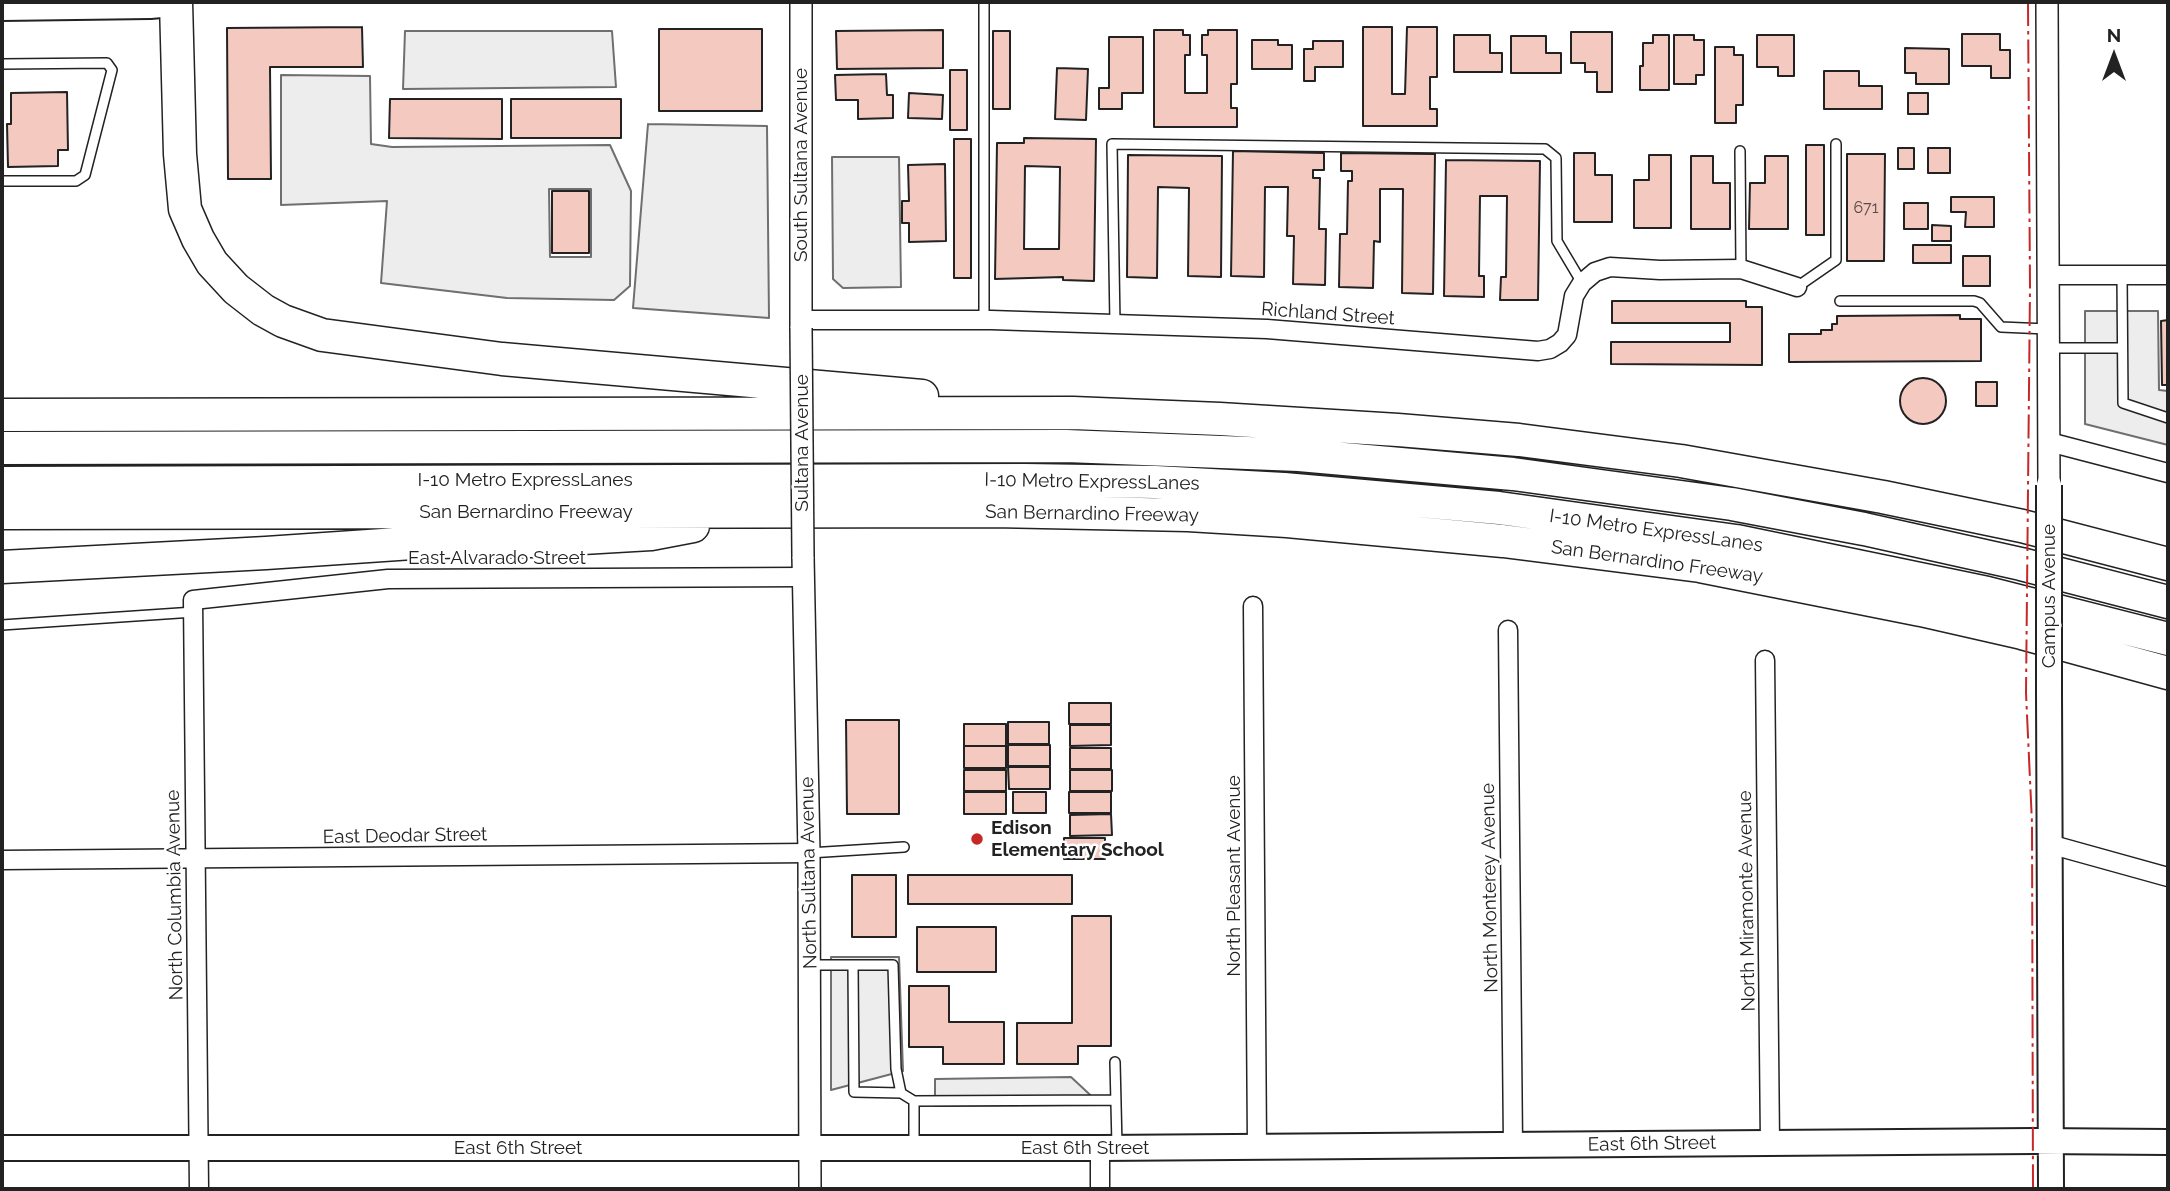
<!DOCTYPE html>
<html>
<head>
<meta charset="utf-8">
<style>
  body { margin:0 }
  #map { position:relative; width:2170px; height:1191px; overflow:hidden; background:#fff; font-family:Raleway,sans-serif }
  canvas { display:block }
  .frame { position:absolute; inset:0; border:4px solid #222; pointer-events:none }
  .north { position:absolute; left:2079px; top:21px; width:70px; height:70px; -webkit-text-stroke:5px #fff; paint-order:stroke; rotate:0deg; font-size:19px; font-weight:700; line-height:28px; text-align:center; color:#222 }
  .north::after { content:''; display:block; margin:auto; width:24px; height:32px; background:#222; clip-path:polygon(50% 0,100% 100%,50% 72%,0 100%) }
</style>
</head>
<body>
<div id="map">
<canvas width="2170" height="1191"></canvas>
<div class="frame"></div>
<div class="north">N</div>
</div>
<script>
const ctx = document.querySelector('canvas').getContext('2d');
ctx.lineJoin = 'round';
function paint(path, color) {
  ctx.fillStyle = color;
  ctx.fill(path, 'evenodd');
}
function shape(rows) {
  const path = new Path2D();
  for (const r of rows) {
    if (r.length === 3) {
      path.moveTo(r[0] + r[2], r[1]);
      path.arc(r[0], r[1], r[2], 0, 2 * Math.PI);
      continue;
    }
    path.moveTo(r[0], r[1]);
    for (let i = 2; i < r.length; i += 2) path.lineTo(r[i], r[i + 1]);
  }
  return path;
}
function stroke(path, color, width, dash) {
  ctx.strokeStyle = color;
  ctx.lineWidth = width;
  ctx.lineCap = dash ? 'butt' : 'round';
  ctx.setLineDash(dash || []);
  ctx.stroke(path);
}
function drawText(font, color, halo, rows, align = 'center') {
  ctx.font = font + ' Raleway,sans-serif';
  ctx.lineWidth = 5;
  ctx.setLineDash([]);
  ctx.textBaseline = 'middle';
  ctx.strokeStyle = halo;
  ctx.fillStyle = color;
  for (const [text, x, y, turn = 0] of rows) {
    ctx.save();
    ctx.translate(x, y);
    ctx.rotate((+turn || 0) * Math.PI / 180);
    ctx.textAlign = isNaN(turn) ? turn : align;
    if (halo) ctx.strokeText(text, 0, 0);
    ctx.fillText(text, 0, 0);
    ctx.restore();
  }
}
const parking = shape([
  [405,31,612,31,616,87,403,89,405,31],
  [281,75,370,76,371,144,392,147,610,145,631,191,630,286,614,300,507,298,381,283,387,201,281,205,281,75],
  [549,189,591,189,591,257,550,257,549,189],
  [648,124,767,126,769,318,633,308,648,124],
  [832,157,899,157,901,287,843,288,833,279,832,157],
  [2085,311,2158,311,2159,390,2168,391,2168,445,2085,424,2085,311],
  [831,957,899,957,903,1071,831,1090,831,957],
  [1071,1077,1101,1105,935,1106,935,1079,1071,1077]
]);
const building = shape([
  [362,27,363,67,270,67,271,179,228,179,227,28,362,27],
  [1363,27,1392,27,1392,94,1405,94,1407,27,1437,27,1437,77,1430,77,1430,109,1437,109,1437,126,1363,126,1363,27],
  [659,29,762,29,762,111,659,111,659,29],
  [943,30,943,68,837,69,836,31,943,30],
  [1154,30,1183,30,1183,35,1190,35,1190,55,1185,55,1185,93,1207,93,1207,55,1202,55,1202,35,1208,35,1208,30,1237,30,1237,84,1231,84,1231,108,1237,108,1237,127,1154,127,1154,30],
  [993,31,1010,31,1010,109,993,109,993,31],
  [1571,32,1612,32,1612,92,1597,92,1597,72,1585,72,1585,63,1571,63,1571,32],
  [1962,34,2000,34,2000,50,2010,50,2010,78,1991,78,1991,66,1962,66,1962,34],
  [1454,35,1490,35,1490,53,1502,53,1502,72,1454,72,1454,35],
  [1653,35,1669,35,1669,90,1640,90,1640,66,1643,66,1643,43,1653,43,1653,35],
  [1674,35,1694,35,1694,40,1704,40,1704,75,1696,75,1696,84,1674,84,1674,35],
  [1757,35,1794,35,1794,76,1778,76,1778,67,1757,67,1757,35],
  [1511,36,1546,36,1546,53,1561,53,1561,73,1511,73,1511,36],
  [1109,37,1143,37,1143,93,1122,93,1122,109,1099,109,1099,88,1109,88,1109,37],
  [1252,40,1278,40,1278,45,1292,45,1292,69,1252,69,1252,40],
  [1313,41,1343,41,1343,67,1315,67,1315,81,1304,81,1304,49,1313,49,1313,41],
  [1715,47,1734,47,1734,55,1743,55,1743,105,1736,105,1736,123,1715,123,1715,47],
  [1905,48,1949,49,1949,84,1916,84,1916,73,1905,73,1905,48],
  [1057,68,1088,69,1086,120,1055,119,1057,68],
  [950,70,967,70,967,130,950,130,950,70],
  [1824,71,1859,71,1859,86,1882,86,1882,109,1824,109,1824,71],
  [886,74,887,95,893,95,893,118,858,119,858,100,836,100,835,75,886,74],
  [67,92,68,150,58,150,58,166,8,167,7,124,11,124,11,93,67,92],
  [909,93,943,95,942,119,908,118,909,93],
  [1908,93,1928,93,1928,114,1908,114,1908,93],
  [390,99,502,99,502,139,389,138,390,99],
  [511,99,621,99,621,138,511,138,511,99],
  [1024,138,1096,139,1094,281,1063,280,1063,277,995,279,997,143,1024,143,1024,138],
  [1025,166,1060,167,1059,249,1024,249,1025,166],
  [954,139,971,139,971,278,954,278,954,139],
  [1806,145,1824,145,1824,235,1806,235,1806,145],
  [1898,148,1914,148,1914,169,1898,169,1898,148],
  [1928,148,1950,148,1950,173,1928,173,1928,148],
  [1233,151,1324,153,1324,170,1313,170,1313,178,1320,178,1319,229,1326,229,1325,285,1293,284,1294,236,1287,236,1288,187,1265,187,1264,277,1231,276,1233,151],
  [1341,153,1435,154,1433,294,1402,293,1403,189,1380,189,1380,242,1374,241,1373,288,1339,287,1340,234,1347,234,1348,181,1352,181,1352,171,1341,171,1341,153],
  [1574,153,1595,153,1595,175,1612,175,1612,222,1574,222,1574,153],
  [1847,154,1885,154,1884,261,1847,261,1847,154],
  [1128,155,1222,156,1221,277,1188,276,1189,188,1158,187,1157,278,1127,277,1128,155],
  [1649,155,1671,155,1671,228,1634,228,1634,180,1649,180,1649,155],
  [1691,156,1713,156,1713,183,1730,183,1730,229,1691,229,1691,156],
  [1765,156,1788,156,1788,229,1749,229,1750,183,1765,183,1765,156],
  [1446,160,1540,161,1538,300,1500,300,1501,277,1506,277,1507,196,1480,196,1479,276,1484,276,1484,297,1444,296,1446,160],
  [945,164,946,241,909,242,909,223,902,223,902,201,909,201,908,165,945,164],
  [552,191,589,191,589,253,552,253,552,191],
  [1951,197,1994,197,1994,227,1965,227,1966,212,1951,212,1951,197],
  [1904,203,1928,203,1928,229,1904,229,1904,203],
  [1932,225,1951,226,1951,241,1932,241,1932,225],
  [1913,245,1951,245,1951,263,1913,263,1913,245],
  [1963,256,1990,256,1990,286,1963,286,1963,256],
  [1612,301,1746,301,1746,307,1762,307,1762,365,1611,364,1611,342,1730,342,1730,323,1612,323,1612,301],
  [1960,315,1960,319,1981,319,1981,361,1789,362,1789,334,1821,334,1821,330,1832,330,1832,324,1837,324,1837,316,1960,315],
  [2168,320,2168,385,2162,385,2161,321,2168,320],
  [1923,401,23],
  [1976,382,1997,382,1997,406,1976,406,1976,382],
  [1069,703,1111,703,1111,724,1069,724,1069,703],
  [846,720,899,720,899,814,847,814,846,720],
  [1008,722,1049,722,1049,744,1008,744,1008,722],
  [964,724,1006,724,1006,746,964,746,964,724],
  [1070,725,1111,725,1111,745,1070,746,1070,725],
  [1008,745,1050,745,1050,766,1008,766,1008,745],
  [964,746,1006,746,1006,768,964,768,964,746],
  [1070,748,1111,748,1111,769,1070,769,1070,748],
  [1008,767,1050,767,1050,789,1009,789,1008,767],
  [964,770,1006,770,1006,791,964,791,964,770],
  [1070,770,1112,770,1112,791,1070,791,1070,770],
  [964,792,1006,792,1006,814,964,814,964,792],
  [1013,792,1046,792,1046,813,1013,813,1013,792],
  [1069,792,1111,792,1111,813,1069,813,1069,792],
  [1111,814,1112,835,1070,836,1070,815,1111,814],
  [1064,838,1105,838,1105,859,1064,859,1064,838],
  [852,875,896,875,896,937,852,937,852,875],
  [908,875,1072,875,1072,904,908,904,908,875],
  [1072,916,1111,916,1111,1046,1078,1046,1078,1064,1017,1064,1017,1023,1072,1023,1072,916],
  [917,927,996,927,996,972,917,972,917,927],
  [909,986,949,986,949,1022,1004,1022,1004,1064,943,1064,943,1047,909,1047,909,986]
]);
const service = shape([
  [984,2,984,320],
  [2,64,107,63,112,70,85,175,76,181,2,181],
  [1740,151,1741,269],
  [2122,275,2123,403,2168,418],
  [1797,287,1836,260,1836,144],
  [1840,301,1974,301,1980,303,2001,327,2047,329],
  [1115,324,1112,144,1545,149,1556,158,1557,241,1582,283],
  [2050,348,2122,348],
  [2,625,194,612],
  [809,853,904,847],
  [811,965,853,965,854,1092,901,1093,914,1101,914,1146],
  [853,965,893,965,896,1069,901,1093],
  [1115,1062,1117,1146],
  [914,1101,1116,1100]
]);
const minor = shape([
  [2048,275,2168,275],
  [801,320,991,320,1267,329,1538,351,1550,349,1560,343,1567,335,1574,296,1582,283,1595,272,1610,267,1660,270,1741,269,1797,287],
  [2049,442,2168,473],
  [1253,606,1257,1146],
  [1508,630,1513,1146],
  [1765,660,1770,1143],
  [2049,844,2168,877],
  [2,860,809,853],
  [1100,1148,1100,1189],
  [199,1189,193,600,388,579,803,577]
]);
const tertiary = shape([
  [801,2,801,328],
  [2047,2,2049,485],
  [803,557,809,853,810,1189]
]);
const secondary = shape([
  [2049,693,2051,1189],
  [2,1148,1100,1148,2035,1141,2168,1142]
]);
const primary = shape([
  [2,6,150,4,172,2]
]);
const motorway = shape([
  [176,2,180,154,185,209,198,239,212,263,236,289,263,310,283,321,322,335,502,359,922,396],
  [2,415,1073,413,1220,419,1398,430,1519,440,1681,461,1883,497,2022,526,2168,564],
  [2,448,1066,446,1299,455,1513,474,1732,504,1864,529,2021,564,2168,602],
  [2,483,1025,480,1155,482,1284,489,1499,508,1736,541,1987,593,2168,639],
  [2,513,994,511,1188,515,1287,521,1503,541,1700,566,1921,610,2022,633,2168,673],
  [2,567,266,553,427,542,531,541,651,534,693,526]
]);
const tertiaryBridge = shape([
  [801,328,803,557]
]);
const secondaryBridge = shape([
  [2049,485,2049,693]
]);
const power = shape([
  [2028,2,2030,287,2026,693,2032,823,2033,1189]
]);
const markers = [
  [977,839,7,"#c62828"]
];
const numberNames = [
  ["671",1866,208]
];
const streetNames = [
  ["South Sultana Avenue",801,165,-90],
  ["Richland Street",1328,314,4],
  ["Sultana Avenue",802,443,-90],
  ["I-10 Metro ExpressLanes",525,480],
  ["I-10 Metro ExpressLanes",1092,482,1],
  ["San Bernardino Freeway",526,512],
  ["San Bernardino Freeway",1092,514,1],
  ["I-10 Metro ExpressLanes",1656,531,8],
  ["East Alvarado Street",497,558],
  ["San Bernardino Freeway",1657,562,8],
  ["Campus Avenue",2049,596,-90],
  ["East Deodar Street",405,836,-1],
  ["North Sultana Avenue",809,873,-91],
  ["North Pleasant Avenue",1234,876,-90],
  ["North Monterey Avenue",1490,888,-91],
  ["North Columbia Avenue",175,895,-91],
  ["North Miramonte Avenue",1747,901,-91],
  ["East 6th Street",1652,1144,-1],
  ["East 6th Street",518,1148],
  ["East 6th Street",1085,1148]
];
const poiNames = [
  ["Edison",991,828],
  ["Elementary School",991,850]
];
paint(parking, '#ededed');
stroke(parking, '#6f6f6f', 2);
paint(building, '#f3c9c0');
stroke(building, '#222', 2);
stroke(service, '#222', 12);
stroke(minor, '#222', 21);
stroke(tertiary, '#222', 24);
stroke(secondary, '#222', 28);
stroke(primary, '#222', 32);
stroke(motorway, '#222', 35);
stroke(service, '#fff', 9);
stroke(minor, '#fff', 18);
stroke(tertiary, '#fff', 21);
stroke(secondary, '#fff', 24);
stroke(primary, '#fff', 28);
stroke(motorway, '#fff', 32);
stroke(tertiaryBridge, '#222', 24, []);
stroke(secondaryBridge, '#222', 28, []);
stroke(tertiaryBridge, '#fff', 21);
stroke(secondaryBridge, '#fff', 24);
stroke(power, '#c62828', 2, [24, 5, 3.5, 5]);
for (const [x, y, r, color] of markers) {
  const dot = new Path2D();
  dot.arc(x, y, r, 0, 2 * Math.PI);
  ctx.fillStyle = color;
  ctx.fill(dot);
  stroke(dot, '#fff', 2.5);
}
drawText('16px', '#564c4a', null, numberNames);
drawText('19px', '#222', '#fff', streetNames);
drawText('bold 19px', '#222', '#fff', poiNames, 'left');
</script>
</body>
</html>
